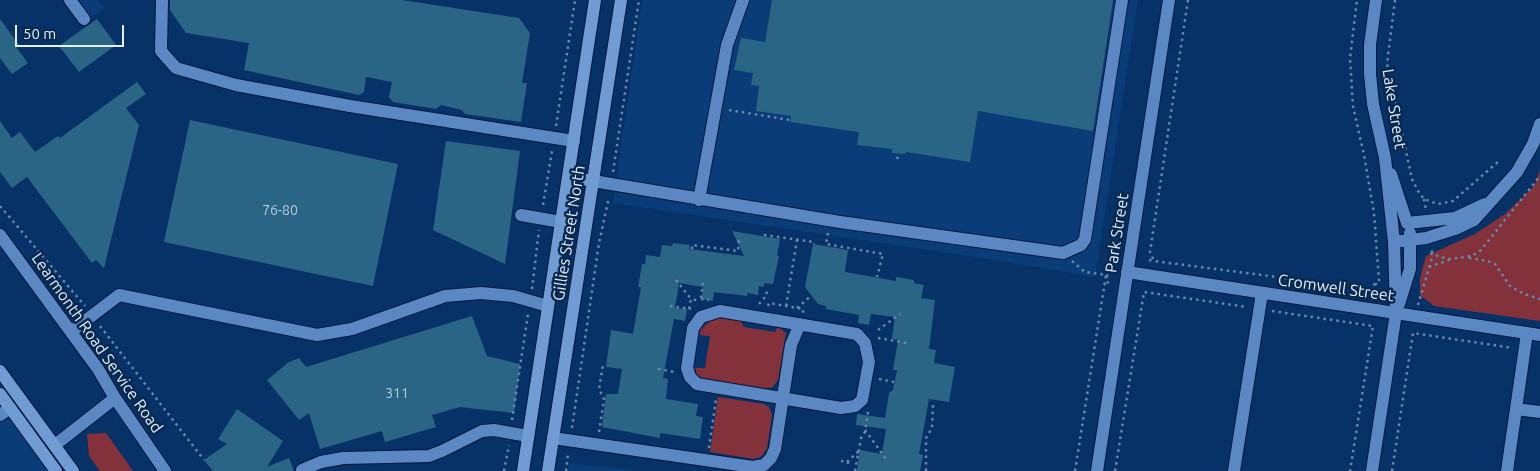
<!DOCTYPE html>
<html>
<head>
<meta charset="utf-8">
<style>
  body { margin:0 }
  #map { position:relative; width:1540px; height:471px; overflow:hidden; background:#063267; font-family:Ubuntu,sans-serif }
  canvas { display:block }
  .scale { position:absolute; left:15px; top:25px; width:109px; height:22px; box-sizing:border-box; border:2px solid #e5effc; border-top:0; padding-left:6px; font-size:15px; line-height:18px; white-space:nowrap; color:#e5effc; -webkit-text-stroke:4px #082951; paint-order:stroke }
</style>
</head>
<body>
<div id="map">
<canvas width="1540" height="471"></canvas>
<div class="scale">50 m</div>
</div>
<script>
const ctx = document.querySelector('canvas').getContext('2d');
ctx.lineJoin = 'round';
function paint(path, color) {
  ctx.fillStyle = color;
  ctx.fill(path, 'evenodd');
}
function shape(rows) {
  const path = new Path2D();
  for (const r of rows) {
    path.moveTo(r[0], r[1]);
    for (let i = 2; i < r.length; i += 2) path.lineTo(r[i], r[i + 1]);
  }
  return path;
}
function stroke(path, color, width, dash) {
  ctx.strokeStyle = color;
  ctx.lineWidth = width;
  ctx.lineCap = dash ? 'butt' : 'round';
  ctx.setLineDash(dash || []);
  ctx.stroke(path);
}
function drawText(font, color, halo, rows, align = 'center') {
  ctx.font = font + ' Ubuntu,sans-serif';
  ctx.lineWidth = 5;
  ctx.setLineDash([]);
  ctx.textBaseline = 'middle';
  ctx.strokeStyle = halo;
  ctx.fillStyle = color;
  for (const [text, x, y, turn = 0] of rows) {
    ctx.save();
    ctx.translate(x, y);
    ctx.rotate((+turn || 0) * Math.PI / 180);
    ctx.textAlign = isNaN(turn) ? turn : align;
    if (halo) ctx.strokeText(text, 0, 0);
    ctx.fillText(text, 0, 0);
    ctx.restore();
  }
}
const built = shape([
  [66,0,98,0,104,8,85,22],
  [642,0,1138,0,1095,277,976,257,613,203],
  [0,398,56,471,0,471],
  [569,463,642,471,568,471]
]);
const green = shape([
  [1540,170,1540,321,1434,306,1420,295,1420,278,1426,256,1475,234,1505,214,1534,186],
  [719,318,741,321,744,327,775,332,778,327,786,333,778,380,773,387,764,389,702,378,697,375,695,368,705,368,710,336,699,335,701,329,711,320],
  [718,397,764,404,769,407,772,415,767,449,761,457,754,459,710,452],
  [106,433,133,471,100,471,89,456,87,434]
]);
const building = shape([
  [170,0,402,0,519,18,530,33,522,83,527,83,521,122,465,114,462,110,441,105,436,109,393,102,389,97,392,82,366,77,364,92,359,95,244,70,249,43,186,33,170,10],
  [772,0,1113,0,1093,131,978,111,970,162,906,152,905,154,892,153,892,149,857,145,859,132,790,122,791,116,756,111,759,86,751,85,753,73,734,70,741,38,765,42],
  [0,19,19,45,16,47,28,63,12,74,0,58],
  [97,19,116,45,79,72,59,46],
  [137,82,146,94,126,108,139,125,104,268,96,260,92,263,27,177,12,188,0,172,0,121,12,138,20,132,35,152,58,136,60,138],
  [190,120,398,164,373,286,164,242],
  [446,141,520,151,505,264,433,230],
  [732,231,780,239,777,256,779,256,773,284,764,283,764,287,759,286,758,295,748,293,747,296,714,292,713,301,702,299,703,287,679,283,675,308,687,309,685,321,674,319,663,378,668,379,666,399,698,404,696,416,703,417,700,439,660,433,660,438,602,427,606,394,618,394,622,369,606,367,611,330,633,334,641,287,638,287,642,264,645,264,646,255,660,257,662,245,672,246,673,243,690,245,689,249,744,256],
  [813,244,848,250,845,272,896,281,896,277,914,280,914,283,924,285,921,298,935,300,929,349,936,350,934,363,955,367,949,402,929,399,919,454,923,455,920,471,857,471,860,450,882,454,886,429,856,425,857,414,885,418,889,393,893,390,897,370,893,370,898,340,892,339,895,317,871,314,869,325,858,323,859,315,826,309,826,306,818,304,805,287],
  [472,316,487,356,520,364,514,413,460,407,432,415,436,427,385,442,382,431,320,449,309,413,299,420,267,380,289,362,299,358,306,367],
  [237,409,283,441,267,467,289,458,294,471,213,471,204,460,227,444,218,439]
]);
const path = shape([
  [1188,0,1150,252,1154,261,1370,289,1379,280,1374,213,1364,155,1353,106,1350,58,1357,0],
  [1395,0,1387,64,1412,179,1418,191,1424,199,1438,204,1453,201,1500,160],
  [729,110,790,120],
  [556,126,575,0],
  [897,159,899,154],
  [613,172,639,0],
  [1424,199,1426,210],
  [543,205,552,151],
  [0,206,85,306],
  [828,233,826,244,883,254,877,277],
  [764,235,814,242,814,244],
  [692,249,692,245,738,251,739,236],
  [1431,251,1439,257,1450,259,1472,256,1481,250,1540,176],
  [1469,258,1488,261,1495,264,1510,286,1524,294,1540,299],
  [1149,260,1154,261],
  [1072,261,1085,272,1107,275,1108,285,1104,284],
  [1429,267,1449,260],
  [676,280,691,299],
  [532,289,539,230],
  [701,298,703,283],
  [1375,298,1376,283],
  [701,299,709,300],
  [759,304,767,295,766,289],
  [1418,305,1432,258,1431,250],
  [670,306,691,309],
  [768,306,769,303,803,309,803,313],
  [786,306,797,240],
  [797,308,811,296],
  [689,309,691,299,700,301],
  [1272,311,1373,326,1350,471],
  [100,326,204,460],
  [878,330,900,314],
  [878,338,907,343],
  [658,369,675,372],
  [879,379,894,382],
  [512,420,528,314],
  [572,428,599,243,609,197],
  [865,430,886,459],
  [599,432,604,399,599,389,603,365],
  [709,448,716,399],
  [841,461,848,462,848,465],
  [847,462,859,451],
  [504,471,509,445],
  [566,471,568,453],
  [855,471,861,438,865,432,868,412],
  [926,471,926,438,932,428,933,405],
  [1075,471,1106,275],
  [1115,471,1144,292,1247,307],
  [1392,471,1413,333,1513,348]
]);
const minor = shape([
  [70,0,84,19],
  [162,0,161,51,176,68,236,85,350,106,574,141],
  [1391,174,1407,223,1455,218,1485,204],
  [593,181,840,222,1063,253,1081,245,1085,239,1122,0],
  [699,200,727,45,743,0],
  [521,215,561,222],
  [0,235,98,369,115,398,165,471],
  [1394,242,1426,238,1455,229,1474,220,1517,172,1533,144,1540,124],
  [1127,272,1540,335],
  [1399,304,1410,269,1410,233],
  [720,311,857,334,865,343,869,362,862,400,855,406,841,408,697,384,690,377,687,368,693,328,701,317,720,311],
  [72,331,119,295,317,335,352,329,445,296,481,293,513,296,548,306],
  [1516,409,1540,412],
  [0,415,10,408],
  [553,438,753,467,764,465,771,458,775,449,791,345,800,324],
  [55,445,115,398],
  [302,470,321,462,343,458,429,456,442,451,482,431,494,430,528,436],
  [1097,471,1169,0],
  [1234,471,1262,293],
  [1372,471,1396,313,1394,242,1385,158,1373,104,1370,74,1370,45,1376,0],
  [1507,471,1527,333]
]);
const major = shape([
  [568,177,593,181],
  [0,371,73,471],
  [0,394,56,471],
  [523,471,595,0],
  [548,471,621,0]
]);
const numberNames = [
  ["76-80",280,210],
  ["311",397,393]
];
const streetNames = [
  ["Lake Street",1394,109,81],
  ["Gillies Street North",569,233,-81],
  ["Park Street",1117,233,-81],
  ["Cromwell Street",1336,288,8],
  ["Learmonth Road Service Road",97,343,55]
];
paint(built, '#0a3c77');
paint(green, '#83323b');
paint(building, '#2b6586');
stroke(minor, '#001940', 14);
stroke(major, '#001940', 14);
stroke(path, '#6a87aa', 2.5, [2.5, 4]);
stroke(minor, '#5b88c3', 12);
stroke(major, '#709bd3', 12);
drawText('14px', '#b6ccde', null, numberNames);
drawText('16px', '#e5effc', '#082951', streetNames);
</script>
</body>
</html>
